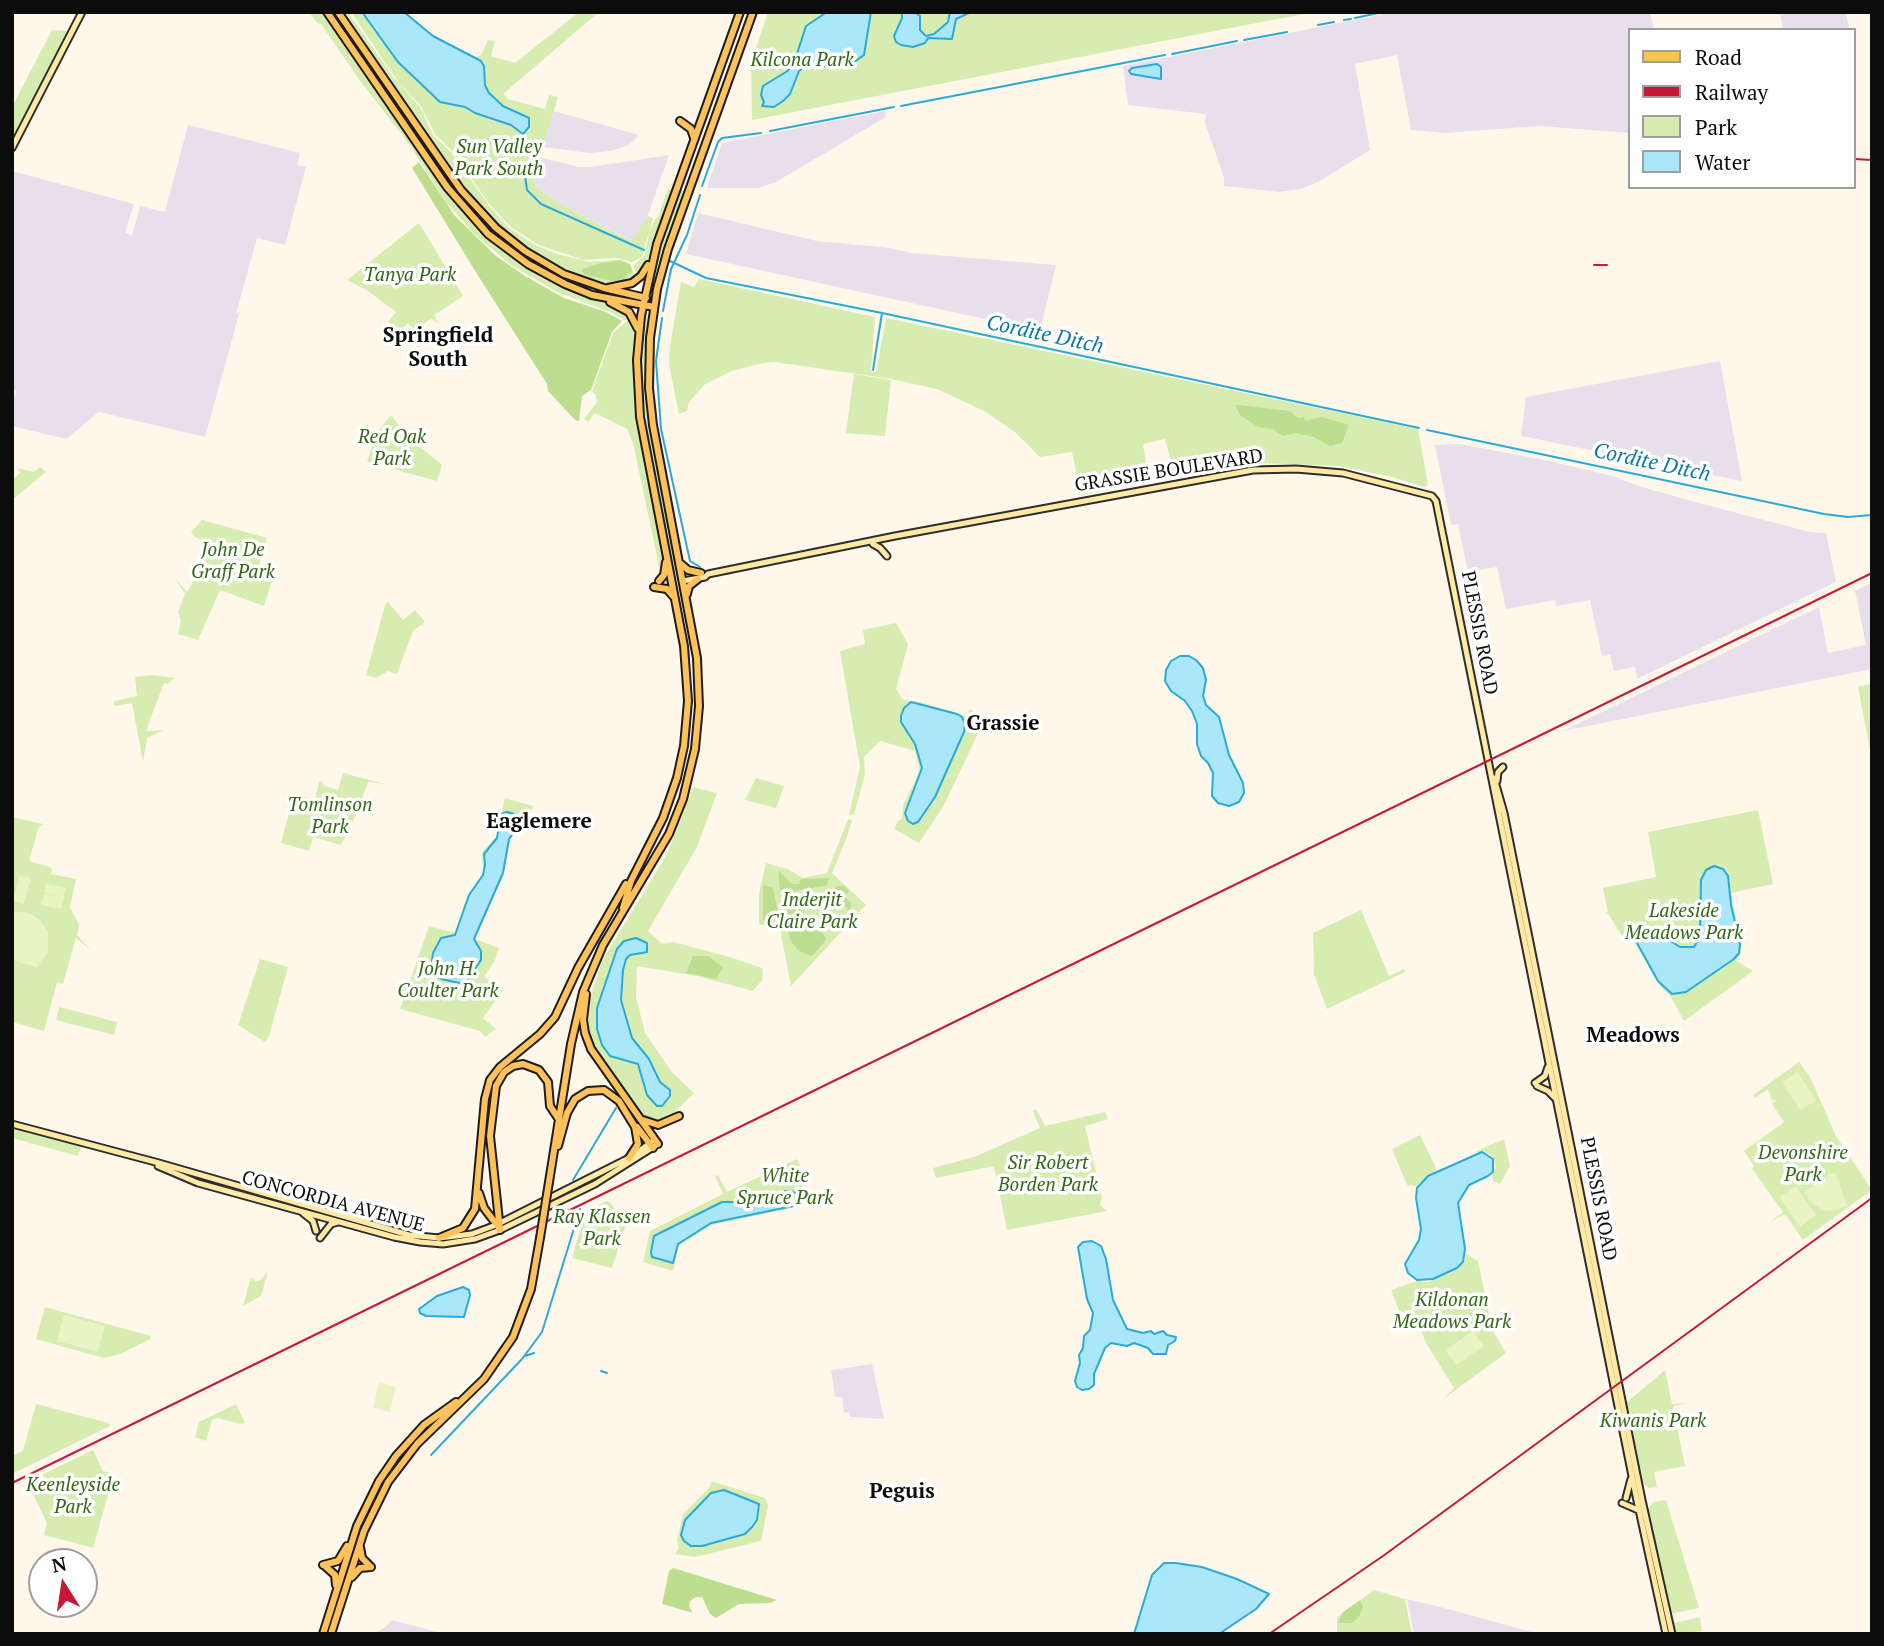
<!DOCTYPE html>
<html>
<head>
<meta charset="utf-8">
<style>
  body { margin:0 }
  #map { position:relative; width:1884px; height:1646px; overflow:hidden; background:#fff8ea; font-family:"PT Serif",serif }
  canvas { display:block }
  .frame { position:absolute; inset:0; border:14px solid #0c0c0c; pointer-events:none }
  .legend { position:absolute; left:1628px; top:28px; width:228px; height:161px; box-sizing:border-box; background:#fff; border:2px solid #9e9e9e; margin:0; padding:9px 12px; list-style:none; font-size:21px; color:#0c0c0c }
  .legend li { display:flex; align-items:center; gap:14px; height:35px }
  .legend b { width:35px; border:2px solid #9e9e9e }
  .north { position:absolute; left:28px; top:1548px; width:70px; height:70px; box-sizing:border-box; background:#fff; border:2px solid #9e9e9e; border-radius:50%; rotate:348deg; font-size:19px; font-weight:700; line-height:28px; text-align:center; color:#0c0c0c }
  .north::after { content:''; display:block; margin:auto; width:24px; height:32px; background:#c61938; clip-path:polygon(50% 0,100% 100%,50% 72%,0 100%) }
</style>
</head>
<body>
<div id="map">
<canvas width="1884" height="1646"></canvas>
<div class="frame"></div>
<ul class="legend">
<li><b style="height:9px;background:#ffc15a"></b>Road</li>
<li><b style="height:9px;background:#c61938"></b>Railway</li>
<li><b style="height:19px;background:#d7ecb1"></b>Park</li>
<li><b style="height:19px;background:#aae7fb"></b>Water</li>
</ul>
<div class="north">N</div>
</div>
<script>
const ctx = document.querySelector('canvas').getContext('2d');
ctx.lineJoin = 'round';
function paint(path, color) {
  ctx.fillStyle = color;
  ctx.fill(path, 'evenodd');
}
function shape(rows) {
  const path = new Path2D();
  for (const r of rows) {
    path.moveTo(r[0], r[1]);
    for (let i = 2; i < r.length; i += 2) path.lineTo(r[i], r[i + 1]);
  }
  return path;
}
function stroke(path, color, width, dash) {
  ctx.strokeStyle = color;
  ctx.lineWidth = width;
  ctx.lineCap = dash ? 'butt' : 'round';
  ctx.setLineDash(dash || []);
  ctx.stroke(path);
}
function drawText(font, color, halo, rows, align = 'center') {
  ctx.font = font + ' "PT Serif",serif';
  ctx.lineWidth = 7;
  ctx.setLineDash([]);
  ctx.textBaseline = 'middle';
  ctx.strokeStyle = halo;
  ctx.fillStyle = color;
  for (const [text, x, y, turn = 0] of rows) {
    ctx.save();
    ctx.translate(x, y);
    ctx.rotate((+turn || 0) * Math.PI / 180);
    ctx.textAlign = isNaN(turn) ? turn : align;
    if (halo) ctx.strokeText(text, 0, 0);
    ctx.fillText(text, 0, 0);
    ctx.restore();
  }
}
const industrial = shape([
  [1394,12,1650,12,1654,30,1630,30,1630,133,1538,126,1445,133,1411,130,1397,55,1355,64,1370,150,1320,181,1301,189,1279,192,1224,186,1224,177,1205,123,1206,114,1128,105,1123,66],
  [1780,12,1846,12,1849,30,1783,30],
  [554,111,639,135,629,145,611,151,590,153,543,147],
  [885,111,886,117,776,182,759,188,707,188,722,143],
  [188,125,300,153,297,165,306,167,285,245,257,238,236,314,240,311,205,437,99,412,66,439,12,426,12,404,16,391,12,389,12,171,134,204,125,233,132,236,140,206,165,212],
  [669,155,645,223,632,241,564,206,536,187,534,156,579,167,591,167],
  [698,213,817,241,890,248,911,253,1056,265,1040,331,686,254],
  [1720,361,1742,481,1521,436,1526,397],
  [1460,444,1549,461,1609,475,1639,486,1695,502,1810,532,1826,533,1836,582,1637,679,1635,667,1614,671,1610,655,1602,656,1590,600,1556,606,1555,600,1506,609,1497,567,1468,572,1458,524,1451,525,1435,445],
  [1872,582,1872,669,1563,731,1819,607,1828,653,1866,645,1855,591],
  [872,1364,884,1419,850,1417,849,1412,844,1413,842,1397,835,1397,831,1370],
  [1407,1599,1448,1609,1539,1634,1414,1634],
  [392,1620,437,1632,437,1634,372,1634,386,1627]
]);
const green = shape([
  [309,12,323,12,442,184,464,213,485,235,501,249,535,273,568,290,617,307,630,318,635,338,635,385,638,421,664,562,661,575,633,443,627,429,595,413,588,422,584,419,597,402,596,395,592,391,613,333,629,319,624,320,608,311,557,292,511,265,473,233,446,202,409,144,358,78,321,24,317,23],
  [329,12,336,12,459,189,533,259,633,297,639,302,603,295,544,272,487,230,457,196],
  [342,12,348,12,394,78,420,107,433,135,451,152,490,207,509,228,535,245,557,254,589,262,620,260,582,269,633,272,638,277,619,285,592,281,543,258,504,231,480,208,461,185],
  [351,12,362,12,398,62,445,104,465,107,475,113,511,125,520,131,529,118,495,100,485,86,485,70,481,61,475,57,481,55,488,40,495,41,491,56,515,63,579,12,599,12,503,94,508,99,545,109,549,95,558,97,543,147,534,156,536,187,564,206,631,241,648,216,653,218,642,257,632,262,616,258,583,260,539,245,512,228,489,204,453,152,435,134,421,106,399,83],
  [768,12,1314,12,752,120,751,63],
  [52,30,68,31,12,140,12,107],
  [668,189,673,190,646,265,638,276,633,266,645,255,649,232,655,219,658,217],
  [678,191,684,191,654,290,648,295,653,264],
  [419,223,463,296,434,315,439,324,431,318,415,332,408,323,400,331,395,330,389,327,389,321,396,312,368,291,347,280],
  [699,279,875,317,871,369,873,372,876,372,886,318,1418,429,1428,485,1424,487,1392,477,1338,466,1263,463,1175,478,1165,439,1143,444,1149,482,1081,495,1072,452,1040,457,1015,432,984,411,937,389,891,379,775,362,763,363,732,371,704,385,689,402,687,411,679,414,669,365,670,346,681,282,694,287],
  [645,310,648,315,645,390,677,574,675,572,661,517,643,421,639,367],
  [854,374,891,380,885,436,846,433],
  [391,415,407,436,442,465,437,481,367,462,376,434],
  [40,467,46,472,12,500,12,480,20,473,18,468,34,472],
  [202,520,267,538,258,569,274,574,264,606,220,590,198,640,178,634,181,621,178,612,185,594,175,578,187,592,201,569,212,543,195,537,191,532],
  [388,602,403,620,415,610,425,622,413,631,397,674,388,671,376,678,366,675,385,605],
  [896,623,908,644,896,689,903,700,924,703,966,716,970,709,985,719,943,807,919,843,894,829,898,821,902,819,903,805,918,775,919,768,915,751,880,741,864,757,865,775,854,814,849,815,860,767,840,651,865,644,863,630],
  [152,675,174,678,168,684,164,683,148,725,147,731,164,730,147,738,143,762,132,703,114,706,114,701,137,696,135,677],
  [1872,684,1872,759,1858,687],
  [343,773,385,784,368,782,357,813,341,845,313,837,309,851,281,843,294,794,315,799,319,782,322,781,324,786,338,790],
  [756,778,784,786,776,808,745,800],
  [693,787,717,793,697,847,648,931,662,944,673,942,733,958,762,968,763,973,762,980,753,991,697,976,637,966,636,997,645,1033,672,1072,694,1093,672,1115,658,1121,652,1121,638,1110,592,1043,586,1019,588,1003,602,961,667,854],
  [505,798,533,806,528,823,523,822,510,839,502,878,491,900,475,939,499,948,495,960,484,977,504,988,483,1018,496,1029,485,1037,480,1031,400,1009,429,926,455,933,469,895,483,873,482,852,496,837],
  [1758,810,1773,884,1731,893,1742,946,1740,955,1735,960,1753,971,1684,1021,1671,997,1660,986,1635,943,1625,941,1609,915,1605,913,1608,912,1603,888,1656,877,1648,832],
  [12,817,43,824,38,829,29,861,50,867,52,869,51,874,76,879,70,907,79,925,77,935,91,950,76,938,63,984,57,983,44,1031,12,1022],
  [848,819,852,820,847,837,832,873,866,905,791,986,780,929,759,924,759,893,766,863,788,869,803,878,827,873],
  [1361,910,1389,976,1404,969,1405,972,1327,1009,1314,974,1313,933],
  [260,959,288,967,269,1036,265,1042,238,1025],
  [59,1007,117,1022,114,1035,56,1020],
  [1799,1062,1810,1077,1836,1136,1872,1190,1803,1240,1785,1214,1770,1222,1783,1212,1752,1169,1754,1166,1744,1151,1784,1122,1772,1104,1776,1100,1772,1101,1768,1089,1755,1098,1753,1095],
  [1036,1109,1045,1126,1105,1112,1108,1119,1085,1126,1102,1198,1100,1205,1107,1211,1007,1230,994,1166,936,1178,933,1168,974,1157,1040,1128,1033,1111],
  [12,1127,78,1145,81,1148,78,1156,12,1138],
  [1420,1135,1437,1170,1425,1177,1417,1186,1407,1185,1392,1149],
  [1504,1139,1510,1166,1500,1184,1493,1181,1492,1175,1496,1168,1493,1156,1488,1153,1475,1152],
  [797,1159,804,1173,810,1204,712,1225,679,1246,673,1271,643,1262,650,1231,723,1194,715,1176,718,1175,727,1192],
  [607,1201,610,1202,626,1224,612,1268,572,1258,585,1212],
  [1466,1254,1478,1261,1492,1329,1506,1353,1442,1400,1454,1388,1426,1343,1413,1309,1400,1313,1391,1290,1417,1281,1428,1282,1458,1269,1464,1263],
  [268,1272,261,1296,243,1306,251,1277,255,1281,259,1281],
  [45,1307,151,1336,150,1339,120,1354,104,1358,36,1339],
  [1665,1370,1672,1404,1690,1403,1673,1406,1685,1466,1654,1472,1657,1487,1649,1488,1643,1483,1627,1402],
  [36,1404,109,1423,110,1426,12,1474,12,1456,23,1451],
  [236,1404,245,1423,240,1424,218,1418,212,1420,206,1441,195,1437,199,1422],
  [93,1450,103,1471,114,1474,93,1548,44,1535,47,1523,27,1482],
  [711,1481,765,1498,768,1506,761,1541,695,1557,675,1554,679,1548,677,1541,683,1514,710,1487],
  [1666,1500,1699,1608,1671,1614,1648,1509,1653,1502],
  [1374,1590,1405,1599,1412,1634,1337,1634,1337,1617],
  [1700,1617,1702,1631,1676,1634,1674,1623]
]);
const forest = shape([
  [419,162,455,216,496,256,525,276,564,298,606,312,622,321,612,332,591,390,582,396,579,421,575,420,548,391,547,384,477,274,412,168],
  [620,260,630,264,633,272,628,273,624,280,612,281,584,274,582,271,582,269,601,263],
  [1239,405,1290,411,1298,418,1304,417,1305,421,1322,417,1349,425,1342,443,1330,446,1314,437,1295,433,1283,436,1273,429,1258,427,1240,415,1235,405],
  [778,870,792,884,799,884,801,879,829,878,827,885,786,893,780,890],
  [763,885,773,888,781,928,763,921],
  [839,886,844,886,849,891,845,896,851,904,850,911,846,906,841,909,828,908,829,902,822,899,825,891],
  [800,895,802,918,808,926,817,928,824,935,826,940,812,956,800,952,791,942,781,900],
  [693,956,709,956,723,968,716,979,686,973],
  [673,1568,777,1600,770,1603,739,1604,716,1618,710,1614,702,1597,696,1597,690,1601,689,1606,693,1613,662,1604,669,1571],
  [1360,1600,1363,1607,1359,1617,1352,1623,1338,1623,1343,1612]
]);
const pitch = shape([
  [20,875,31,878,24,904,13,901],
  [46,884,66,888,61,909,41,905,44,894,59,897,44,893],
  [12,912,24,912,33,915,40,920,48,932,48,952,37,967,12,960],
  [1798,1072,1816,1101,1800,1110,1782,1082],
  [1831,1173,1836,1174,1847,1206,1832,1211,1823,1210,1811,1203,1804,1192],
  [1796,1186,1816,1215,1800,1227,1779,1197],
  [64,1315,105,1326,98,1352,57,1341],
  [1473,1331,1484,1346,1456,1365,1445,1350],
  [379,1382,396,1387,390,1412,373,1408]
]);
const water = shape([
  [362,12,404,12,433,36,481,61,484,66,485,85,489,93,503,106,529,118,529,127,523,134,511,125,475,113,465,107,440,102,398,62,362,12],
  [827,12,871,12,864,55,850,65,804,67,799,71,790,94,783,101,774,107,762,106,764,102,761,95,763,86,786,72,793,66,806,26,827,12],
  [902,12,914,12,920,16,920,30,926,36,934,34,948,22,950,12,971,12,956,19,952,39,928,38,925,43,913,47,901,45,896,42,894,36,902,18,902,12],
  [1157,64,1161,67,1161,79,1131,74,1129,71,1132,68,1157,64],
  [1180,656,1189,656,1196,660,1203,668,1206,680,1203,696,1206,705,1219,717,1229,755,1243,783,1244,793,1239,802,1229,806,1218,803,1212,796,1213,773,1208,763,1201,756,1197,744,1197,724,1192,711,1185,701,1171,691,1165,681,1166,670,1171,661,1180,656],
  [911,702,957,714,962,717,965,724,964,732,935,797,918,822,913,824,908,821,905,813,922,768,915,744,901,722,901,716,904,708,911,702],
  [507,812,518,815,522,821,509,839,503,873,474,939,481,951,481,960,467,981,459,983,441,979,436,976,431,968,433,953,441,938,455,935,469,895,483,875,485,865,484,854,497,838,501,814,507,812],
  [1714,866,1723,869,1728,876,1731,905,1740,944,1739,953,1734,959,1686,992,1672,994,1658,981,1637,943,1636,932,1639,929,1648,927,1680,947,1694,947,1700,936,1701,880,1706,870,1714,866],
  [636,938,647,943,647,952,630,955,626,959,623,970,621,1000,632,1038,649,1059,660,1082,670,1090,670,1096,662,1106,657,1106,647,1095,638,1064,610,1056,602,1045,597,1029,597,1008,617,949,624,941,636,938],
  [1482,1152,1493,1159,1493,1172,1488,1176,1469,1185,1458,1203,1465,1249,1463,1262,1457,1268,1433,1279,1417,1280,1408,1273,1405,1264,1419,1240,1421,1229,1416,1198,1417,1188,1428,1176,1482,1152],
  [786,1191,797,1193,798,1205,711,1223,678,1244,673,1263,652,1257,651,1252,654,1236,722,1202,740,1202,757,1196,772,1197,786,1191],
  [1092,1241,1101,1246,1106,1259,1113,1300,1127,1329,1143,1333,1151,1331,1154,1334,1163,1331,1167,1335,1176,1337,1175,1341,1168,1345,1166,1354,1153,1354,1148,1348,1134,1343,1127,1346,1111,1343,1105,1348,1094,1374,1094,1385,1089,1389,1082,1390,1077,1387,1075,1381,1080,1363,1079,1355,1083,1348,1084,1336,1090,1330,1093,1313,1087,1299,1078,1247,1083,1242,1092,1241],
  [463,1287,469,1290,470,1295,464,1317,426,1316,420,1313,419,1309,437,1296,463,1287],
  [724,1490,759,1504,757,1520,752,1527,745,1534,702,1546,691,1546,684,1541,681,1535,685,1520,711,1493,724,1490],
  [1164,1563,1176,1563,1202,1567,1237,1579,1269,1594,1256,1609,1219,1634,1134,1634,1152,1575,1164,1563]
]);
const stream = shape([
  [1355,18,1383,12],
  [1344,20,1351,19],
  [1318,25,1334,22],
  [1244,40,1287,32],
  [1172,54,1237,41],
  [901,106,1165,55],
  [770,131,894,107],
  [522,140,523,134],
  [522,151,523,154],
  [524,169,527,190,541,204,644,250],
  [702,186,718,142,722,138,761,133],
  [668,260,706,278,882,313,1419,428],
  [663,311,671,269,687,235,700,195],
  [662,318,656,361,661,429,690,561,700,567],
  [873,370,882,313],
  [1427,430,1824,514,1848,517,1872,515],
  [573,1180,616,1108],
  [525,1356,534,1353],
  [601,1371,607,1373],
  [431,1455,522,1359,542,1332,580,1209]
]);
const secondary = shape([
  [12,148,82,12],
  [873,544,880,548,887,556],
  [683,581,705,577,708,574,895,536,1253,470,1296,469,1343,473,1432,496,1436,501,1636,1496,1666,1634],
  [1494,778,1504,813,1642,1500,1672,1634],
  [1497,781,1498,772,1503,767],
  [1535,1083,1545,1076,1548,1067],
  [1537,1086,1548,1091,1555,1098],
  [12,1124,159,1163,409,1235,439,1238,472,1234,496,1225,629,1158,653,1141],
  [158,1166,198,1183,394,1237,420,1242,443,1244,475,1239,500,1230,595,1184,655,1146],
  [330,1197,331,1206,340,1214],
  [310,1206,315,1205,324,1196],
  [303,1213,313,1221,316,1231],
  [320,1238,331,1224,338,1222],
  [1626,1498,1631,1479],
  [1622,1503,1638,1510]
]);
const primary = shape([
  [327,12,447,187,488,234,528,264,565,284,592,295,654,307],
  [338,12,461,190,496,228,525,251,564,274,604,288,646,298],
  [680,121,691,129,694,138],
  [608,288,632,283,641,276,648,265],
  [610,302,629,312,638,329],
  [681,564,688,570,701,573],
  [659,581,664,575,666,562],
  [654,587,667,589,673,596],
  [687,594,689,586,698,579],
  [623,908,631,881,663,818,677,778,684,746,688,701,684,646,640,417,637,360,641,316,657,244,740,12],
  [586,994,583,1020,585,1033,591,1049,658,1144],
  [643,1120,658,1125,679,1116],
  [637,1127,653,1148],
  [558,1146,567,1113,575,1099,588,1091,604,1090,619,1101,635,1127,638,1144,629,1158],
  [549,1182,571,1044,583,992,603,945,669,834,683,799,695,749,699,706,697,658,653,425,649,388,650,338,657,289,668,249,753,12],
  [479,1193,484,1208,500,1229],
  [500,1230,490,1136,496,1086,504,1072,513,1066,523,1064,539,1070,548,1082,550,1106,558,1118],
  [439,1238,463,1228,475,1209,485,1099,490,1080,500,1067,540,1034,555,1017,578,968,626,884],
  [360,1547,362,1558,371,1567],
  [323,1565,338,1561,347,1546],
  [325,1566,335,1575,336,1585],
  [352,1577,360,1568,371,1567],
  [323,1634,357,1526,379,1481,396,1456,424,1425,456,1402],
  [331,1634,364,1531,388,1482,417,1444,484,1379,513,1337,531,1289,540,1238]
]);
const rail = shape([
  [1854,159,1872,160],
  [1594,265,1607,265],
  [12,1483,1872,573],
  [1269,1634,1383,1556,1872,1198]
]);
const primaryBridge = shape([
  [540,1238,549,1182]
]);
const parkNames = [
  ["Kilcona Park",802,61],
  ["Sun Valley",499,148],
  ["Park South",499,170],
  ["Tanya Park",410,276],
  ["Red Oak",392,438],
  ["Park",392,460],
  ["John De",233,551],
  ["Graff Park",233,573],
  ["Tomlinson",330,806],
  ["Park",330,828],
  ["Inderjit",812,901],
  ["Claire Park",812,923],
  ["Lakeside",1684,912],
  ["Meadows Park",1684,934],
  ["John H.",448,970],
  ["Coulter Park",448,992],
  ["Devonshire",1803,1154],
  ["Park",1803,1176],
  ["Sir Robert",1048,1164],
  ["Borden Park",1048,1186],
  ["White",785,1177],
  ["Spruce Park",785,1199],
  ["Ray Klassen",602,1218],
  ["Park",602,1240],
  ["Kildonan",1452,1301],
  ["Meadows Park",1452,1323],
  ["Kiwanis Park",1653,1422],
  ["Keenleyside",73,1486],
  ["Park",73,1508]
];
const streetNames = [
  ["GRASSIE BOULEVARD",1169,471,-9],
  ["PLESSIS ROAD",1479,633,79],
  ["PLESSIS ROAD",1598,1199,79],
  ["CONCORDIA AVENUE",333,1202,15]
];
const waterNames = [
  ["Cordite Ditch",1045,335,12],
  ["Cordite Ditch",1652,463,12]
];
const neighbourhoodNames = [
  ["Springfield",438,336],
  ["South",438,360],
  ["Grassie",1003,724],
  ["Eaglemere",539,822],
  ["Meadows",1633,1036],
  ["Peguis",902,1492]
];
paint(industrial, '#e8dfec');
paint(green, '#d7ecb1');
paint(forest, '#bdde8f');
paint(pitch, '#e9f3c3');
paint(water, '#aae7fb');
stroke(water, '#2baad8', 2);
stroke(stream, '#2baad8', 2);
stroke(secondary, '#2e2e2e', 9);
stroke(primary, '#1d1d1d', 10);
stroke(secondary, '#ffe9a5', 5);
stroke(primary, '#ffc15a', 6);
stroke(rail, '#c61938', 2);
stroke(primaryBridge, '#1d1d1d', 10, []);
stroke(primaryBridge, '#ffc15a', 6);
drawText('italic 19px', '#336817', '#fff', parkNames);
drawText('19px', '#0c0c0c', '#fff', streetNames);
drawText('italic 21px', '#0c77a6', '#fff', waterNames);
drawText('bold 21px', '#0c0c0c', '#fff', neighbourhoodNames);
</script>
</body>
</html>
